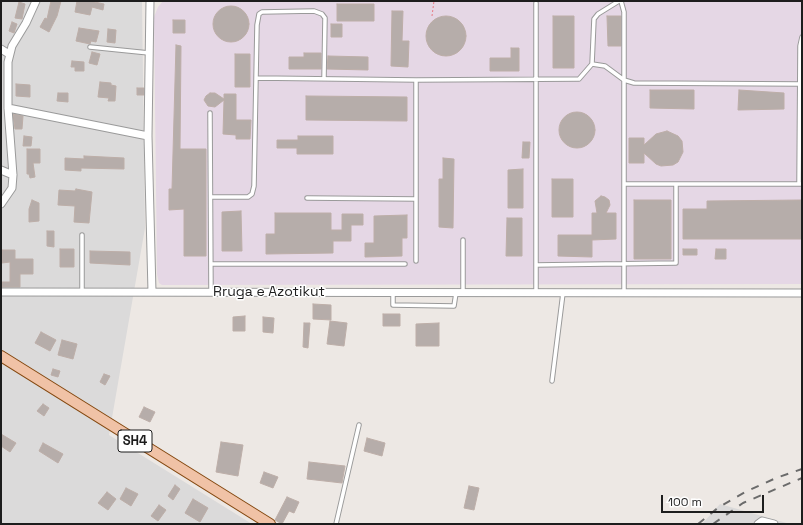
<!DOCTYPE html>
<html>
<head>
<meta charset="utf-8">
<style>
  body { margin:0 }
  #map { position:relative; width:803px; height:525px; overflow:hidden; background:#ede8e4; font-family:"Space Grotesk",sans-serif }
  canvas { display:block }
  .frame { position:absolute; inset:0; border:2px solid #1d1d1d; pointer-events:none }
  .scale { position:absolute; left:661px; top:495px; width:103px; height:18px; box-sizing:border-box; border:2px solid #1d1d1d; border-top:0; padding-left:5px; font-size:12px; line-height:14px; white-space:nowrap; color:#1d1d1d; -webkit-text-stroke:3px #fff; paint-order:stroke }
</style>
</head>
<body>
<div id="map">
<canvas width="803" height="525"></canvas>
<div class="frame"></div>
<div class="scale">100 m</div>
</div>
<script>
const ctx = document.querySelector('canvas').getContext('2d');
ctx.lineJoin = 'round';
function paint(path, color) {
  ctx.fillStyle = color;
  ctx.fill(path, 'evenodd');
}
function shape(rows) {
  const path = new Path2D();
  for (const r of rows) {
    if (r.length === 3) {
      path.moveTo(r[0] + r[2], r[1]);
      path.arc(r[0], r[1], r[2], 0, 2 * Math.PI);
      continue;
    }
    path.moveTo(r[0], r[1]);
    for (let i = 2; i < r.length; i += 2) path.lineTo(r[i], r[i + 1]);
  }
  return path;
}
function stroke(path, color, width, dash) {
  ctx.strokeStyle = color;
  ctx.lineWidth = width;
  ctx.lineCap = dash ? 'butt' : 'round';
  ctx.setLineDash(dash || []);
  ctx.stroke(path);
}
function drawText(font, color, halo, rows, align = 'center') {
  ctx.font = font + ' "Space Grotesk",sans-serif';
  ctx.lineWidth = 3;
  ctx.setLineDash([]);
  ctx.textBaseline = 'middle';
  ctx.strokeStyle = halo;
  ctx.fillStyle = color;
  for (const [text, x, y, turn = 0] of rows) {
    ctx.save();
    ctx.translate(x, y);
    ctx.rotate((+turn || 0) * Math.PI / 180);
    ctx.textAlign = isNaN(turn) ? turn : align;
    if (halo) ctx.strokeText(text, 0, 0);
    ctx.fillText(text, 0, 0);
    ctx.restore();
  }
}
const residential = shape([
  [1,1,142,1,145,228,109,435,252,524,1,524],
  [720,504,790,524,702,524]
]);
const industrial = shape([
  [163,1,802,1,802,284,162,285,159,283,157,274,154,17,158,7]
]);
const building = shape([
  [51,1,61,1,57,16,49,32,40,27,45,18,47,19,51,1],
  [77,1,90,1,104,4,103,10,92,7,90,15,75,12,77,1],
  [19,2,25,4,22,19,15,18,19,2],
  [337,4,374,4,374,21,337,21,337,4],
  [231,24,18],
  [392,11,403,11,402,41,409,41,408,67,391,66,392,11],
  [553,16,574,16,574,68,553,68,553,16],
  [607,16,621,16,621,46,608,46,607,16],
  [446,36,20],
  [173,20,185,20,185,33,173,33,173,20],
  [12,22,17,24,14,33,9,31,12,22],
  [331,24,342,24,342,37,331,37,331,24],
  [79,28,99,31,96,42,91,41,90,44,76,41,79,28],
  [108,29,116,30,115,43,107,42,108,29],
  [176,45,181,46,180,149,206,149,206,256,184,256,184,209,169,210,169,189,172,189,176,45],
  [511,48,519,48,519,71,490,71,490,58,511,58,511,48],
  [92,52,100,54,97,65,89,63,92,52],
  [304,53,321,53,321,69,289,69,289,57,304,57,304,53],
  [235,54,250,54,250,87,235,87,235,54],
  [328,56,368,57,368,70,327,69,328,56],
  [72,61,84,62,84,71,75,71,75,67,71,67,72,61],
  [100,82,111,83,111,85,116,86,115,101,108,101,109,98,98,97,100,82],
  [16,84,30,85,30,97,16,96,16,84],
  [137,88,144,88,144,95,137,95,137,88],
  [650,90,694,90,694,109,650,108,650,90],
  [739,90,784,93,784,109,738,110,739,90],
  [58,93,68,93,68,102,57,101,58,93],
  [210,93,215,93,224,99,224,94,236,94,236,120,251,120,250,139,236,139,236,135,223,134,224,100,215,107,208,106,204,100,206,96,210,93],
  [306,96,407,97,407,121,306,120,306,96],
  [577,130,18],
  [13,114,23,116,22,129,15,129,13,114],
  [667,131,678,136,682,141,683,152,678,162,673,165,661,166,656,164,644,153,644,163,629,163,629,138,644,138,644,145,656,134,667,131],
  [24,136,32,137,31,146,23,146,24,136],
  [298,136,333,136,333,154,297,154,297,148,277,148,277,140,298,140,298,136],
  [523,142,530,142,529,158,522,158,523,142],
  [27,149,40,149,40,163,33,163,35,177,30,178,29,174,27,174,27,149],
  [84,156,124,158,124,169,81,168,81,171,65,170,65,158,84,159,84,156],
  [443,158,454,159,453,228,439,227,439,179,443,179,443,158],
  [523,169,523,208,508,208,508,170,523,169],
  [552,179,573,179,573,217,552,217,552,179],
  [76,189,92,192,89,223,74,222,75,206,58,205,59,190,75,191,76,189],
  [601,196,605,197,609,200,610,205,606,213,616,213,616,239,592,240,592,257,558,256,558,235,592,235,592,213,597,213,595,201,601,196],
  [32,200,39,203,39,221,29,222,29,209,32,200],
  [634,200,671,200,671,259,634,259,634,200],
  [802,200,802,239,683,239,683,209,707,209,707,201,802,200],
  [241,211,242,251,222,251,222,212,241,211],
  [275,213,331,213,331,230,342,230,342,214,363,214,363,225,351,225,351,241,333,241,333,253,266,254,266,234,275,234,275,213],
  [407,215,407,238,402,238,402,256,365,257,365,243,374,243,374,216,407,215],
  [507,218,522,218,522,256,506,256,507,218],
  [47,231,54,231,54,247,47,246,47,231],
  [60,249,74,249,74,267,60,267,60,249],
  [683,249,697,249,697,255,683,255,683,249],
  [716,249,726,249,726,259,715,259,716,249],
  [2,250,15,250,15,259,33,259,33,274,20,274,20,287,2,287,2,282,10,282,10,262,2,263,2,250],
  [90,251,130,252,130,265,90,263,90,251],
  [313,304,331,305,331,320,313,319,313,304],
  [383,314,400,314,400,326,383,326,383,314],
  [245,316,245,331,233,331,233,317,245,316],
  [263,317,274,318,273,333,263,332,263,317],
  [330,321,347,323,344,346,327,344,330,321],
  [304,323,310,323,308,348,303,347,304,323],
  [439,323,439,346,416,346,416,324,439,323],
  [41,332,56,340,50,351,35,343,41,332],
  [62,340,77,344,73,359,58,355,62,340],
  [53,369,60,371,58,377,51,375,53,369],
  [104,374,110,376,105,385,100,382,104,374],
  [43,404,49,408,44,416,37,411,43,404],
  [144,407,155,412,150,422,139,417,144,407],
  [1,434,16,443,10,452,1,446,1,434],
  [367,438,385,443,382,456,364,451,367,438],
  [221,442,243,445,238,476,216,472,221,442],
  [43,443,63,454,58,463,39,451,43,443],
  [309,462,345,466,342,483,307,479,309,462],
  [264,472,278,477,273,488,260,483,264,472],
  [175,485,180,489,173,500,168,496,175,485],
  [469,486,479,488,474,510,464,508,469,486],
  [126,488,138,494,131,506,120,499,126,488],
  [107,492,116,499,108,510,98,503,107,492],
  [287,497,299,502,294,513,289,511,282,524,275,520,287,497],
  [193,499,208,508,200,522,185,513,193,499],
  [159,505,166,510,158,521,151,516,159,505]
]);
const path = shape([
  [432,16,434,1]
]);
const lane = shape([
  [621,1,624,12,624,292],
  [90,47,149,53],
  [592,64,605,66,624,80,634,83,799,84],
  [257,78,416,80,579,79,592,64,594,19,598,14,619,1],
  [210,113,211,292],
  [625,184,802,184],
  [799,184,800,46,802,37],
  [211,197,248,197,252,194,254,186,257,25,259,14,262,12,314,11,322,14,325,18,324,78],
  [307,198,416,199],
  [82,235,82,292],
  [463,240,463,292],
  [416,261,416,80],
  [211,264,405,264],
  [536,265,676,263,676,184],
  [536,292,536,3],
  [393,293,393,305,454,306,456,293],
  [552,381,563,293],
  [336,524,359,425]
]);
const street = shape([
  [150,1,148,136,152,292],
  [1,49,9,54],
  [8,108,148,136],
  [1,170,13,175],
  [1,204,12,188,13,175,8,108,8,62,12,46,26,23,36,1],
  [1,292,802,293],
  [758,524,762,521,774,524]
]);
const primary = shape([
  [1,356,270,524]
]);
const rail = shape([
  [698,524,719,507,745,492,776,478,802,469],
  [713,524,743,503,802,478]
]);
const shields = [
  [135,441,34]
];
const shieldNames = [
  ["SH4",135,441]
];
const streetNames = [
  ["Rruga e Azotikut",269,292]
];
paint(residential, '#dbdada');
paint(industrial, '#e5d7e5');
paint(building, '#b6adaa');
stroke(building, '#bdaea8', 1);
stroke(lane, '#9a9a9a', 5.5);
stroke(street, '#9a9a9a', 9);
stroke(primary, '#854911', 12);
stroke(path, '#e97982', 1, [2, 2]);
stroke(lane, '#fff', 3.5);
stroke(street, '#fff', 7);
stroke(primary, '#f0c2a6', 10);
stroke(rail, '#6b6b6b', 2, [8, 8]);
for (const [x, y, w] of shields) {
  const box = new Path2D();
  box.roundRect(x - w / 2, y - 11, w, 22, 3);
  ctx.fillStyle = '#fff';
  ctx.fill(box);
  stroke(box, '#1d1d1d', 1);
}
drawText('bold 13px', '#1d1d1d', null, shieldNames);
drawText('14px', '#1d1d1d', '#fff', streetNames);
</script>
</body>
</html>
